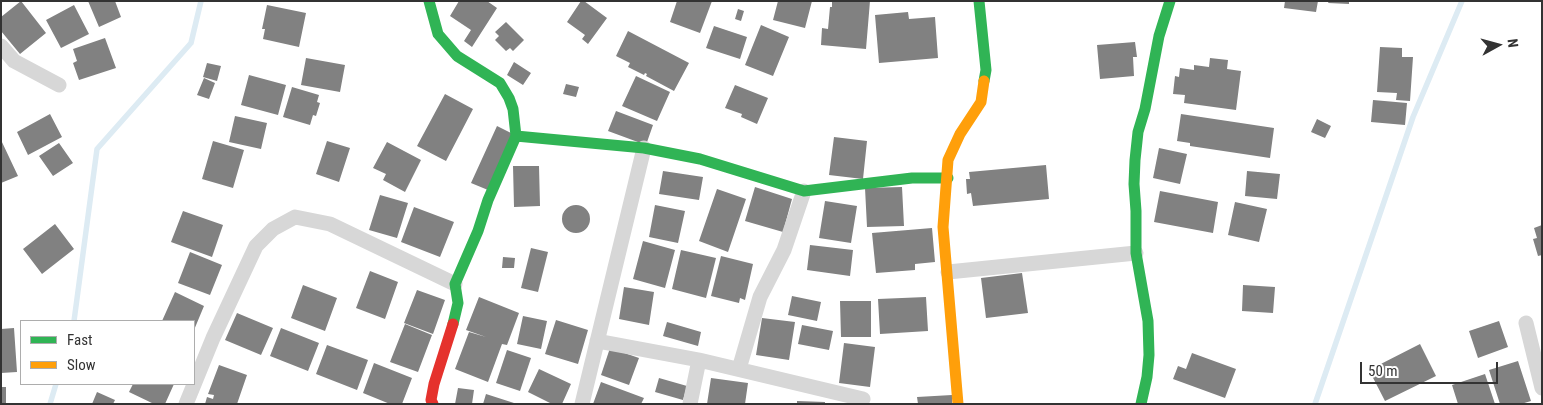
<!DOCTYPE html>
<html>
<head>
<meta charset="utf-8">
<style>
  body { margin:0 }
  #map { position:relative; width:1543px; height:405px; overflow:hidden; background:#fff; font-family:"Roboto Condensed",sans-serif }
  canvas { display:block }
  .frame { position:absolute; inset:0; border:2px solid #333; pointer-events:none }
  .legend { position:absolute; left:20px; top:320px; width:175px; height:65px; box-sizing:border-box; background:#fff; border:1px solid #adadad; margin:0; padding:6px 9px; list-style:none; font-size:15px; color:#333 }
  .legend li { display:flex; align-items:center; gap:10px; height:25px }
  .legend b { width:25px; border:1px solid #adadad }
  .north { position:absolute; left:1473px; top:20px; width:50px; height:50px; -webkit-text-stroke:4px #fff; paint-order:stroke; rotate:83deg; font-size:14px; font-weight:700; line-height:20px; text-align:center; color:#333 }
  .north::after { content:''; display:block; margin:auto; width:18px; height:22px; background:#333; clip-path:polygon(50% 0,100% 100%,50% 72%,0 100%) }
  .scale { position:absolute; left:1360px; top:362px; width:138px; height:22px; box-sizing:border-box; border:2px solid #333; border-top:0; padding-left:6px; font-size:15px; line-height:18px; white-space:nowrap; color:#333; -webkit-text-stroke:4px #fff; paint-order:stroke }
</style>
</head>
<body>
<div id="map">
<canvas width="1543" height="405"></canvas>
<div class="frame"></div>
<ul class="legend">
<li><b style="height:6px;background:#30b455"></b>Fast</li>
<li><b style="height:6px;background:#ff9f0a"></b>Slow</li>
</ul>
<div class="north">N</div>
<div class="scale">50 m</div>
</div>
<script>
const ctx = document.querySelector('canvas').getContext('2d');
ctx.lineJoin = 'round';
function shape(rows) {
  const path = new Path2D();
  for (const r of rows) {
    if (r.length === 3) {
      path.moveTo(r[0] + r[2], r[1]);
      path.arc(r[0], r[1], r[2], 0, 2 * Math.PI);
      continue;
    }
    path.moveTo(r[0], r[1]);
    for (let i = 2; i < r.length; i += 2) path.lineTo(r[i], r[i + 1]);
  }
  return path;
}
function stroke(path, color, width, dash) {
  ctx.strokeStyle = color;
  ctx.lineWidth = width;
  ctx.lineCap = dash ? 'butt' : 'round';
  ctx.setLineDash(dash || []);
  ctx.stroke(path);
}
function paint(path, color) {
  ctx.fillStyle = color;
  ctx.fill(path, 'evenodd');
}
const stream = shape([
  [74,321,97,149,191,43,201,1],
  [50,404,56,384],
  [1315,404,1413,117,1462,1]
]);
const building = shape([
  [21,1,46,33,20,54,1,31,1,17],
  [88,1,115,1,121,17,99,27],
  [459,1,487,1,497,8,472,47,464,41,471,30,450,16],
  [581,1,584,1,607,18,588,44,582,39,585,35,567,22],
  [677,1,712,1,700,33,670,22],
  [778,1,812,1,805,28,773,20],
  [832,1,870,1,866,49,821,45,822,28,828,29,830,7,832,7],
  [1285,1,1318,1,1316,12,1284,8],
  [1329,1,1349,1,1349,4,1328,3],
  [74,5,89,34,61,48,46,20],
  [267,5,306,13,299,47,263,39,265,29,262,29],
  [738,9,744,11,741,21,735,19],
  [908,12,909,19,935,17,938,58,879,63,875,15],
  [506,22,524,40,513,51,510,48,506,51,495,40,499,36,495,32],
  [761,25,789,37,773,76,745,65],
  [714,26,747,37,740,59,706,48],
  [628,31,689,63,674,91,646,76,647,74,645,73,644,75,628,67,630,63,616,56],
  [105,38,116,68,79,80,73,63,77,61,73,49],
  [1135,42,1137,57,1133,57,1134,76,1100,79,1097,45],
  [1380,47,1402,48,1402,57,1413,57,1410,101,1396,100,1397,93,1377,92],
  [306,58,345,65,340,92,301,85],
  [1210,58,1228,60,1227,69,1241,71,1236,110,1184,103,1185,95,1173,94,1175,76,1179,77,1180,68,1194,70,1194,65,1209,67],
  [514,62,531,73,523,85,507,75],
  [207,63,221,66,217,81,203,77],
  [249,75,286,85,278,115,241,105],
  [636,76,670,92,657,121,622,106],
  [204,78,215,83,209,99,197,95],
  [566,84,579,87,576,97,563,94],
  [735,85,768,98,757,124,741,117,742,114,725,108],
  [292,87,319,95,317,102,320,103,316,116,313,115,310,125,283,117],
  [445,94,473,109,446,161,417,146],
  [1373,100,1407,103,1405,125,1371,122],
  [616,111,653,125,646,145,608,131],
  [50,114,62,137,28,155,17,132],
  [1181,114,1274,128,1270,158,1190,146,1190,143,1177,141],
  [235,116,267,123,261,149,229,142],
  [1317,119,1331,126,1325,138,1311,132],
  [497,126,513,134,488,190,471,183],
  [834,137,867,141,863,179,829,175],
  [1,140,18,176,1,183],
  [213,141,244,150,233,188,202,179],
  [327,141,350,148,339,182,316,174],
  [387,142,421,160,405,192,383,180,386,174,373,168],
  [59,143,73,163,53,176,39,156],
  [1159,148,1187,154,1180,184,1153,178],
  [1046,165,1049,199,973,206,971,193,967,194,966,179,970,179,969,172],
  [513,166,539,166,540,206,514,207],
  [663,171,703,177,699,200,659,194],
  [1247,171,1280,174,1277,199,1245,196],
  [755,187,792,199,783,232,745,221],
  [902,187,904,226,867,227,865,188],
  [717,189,746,199,728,252,699,241],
  [1160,191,1218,202,1213,233,1154,222],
  [380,195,408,203,397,238,369,230],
  [825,201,857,206,851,243,819,238],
  [1235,202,1267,209,1259,242,1228,235],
  [576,219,14],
  [655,205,685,211,678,243,649,237],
  [414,207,454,222,440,257,401,242],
  [183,211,223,225,212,257,171,242],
  [55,224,74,249,42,274,23,249],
  [1542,225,1542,255,1538,256,1533,239,1537,238,1534,228],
  [932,228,935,262,915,264,915,270,876,273,872,233],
  [643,241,675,250,665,288,633,279],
  [810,245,853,250,850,276,807,270],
  [531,248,548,252,538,292,521,288],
  [681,250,716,258,706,298,672,289],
  [190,252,222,265,210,295,178,283],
  [721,256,753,264,745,300,740,298,739,303,711,296],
  [503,257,515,258,514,268,502,268],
  [370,271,398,282,385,319,356,308],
  [1022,273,1028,313,986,318,981,278],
  [303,285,337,298,325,331,291,318],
  [1243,285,1275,287,1273,313,1242,311],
  [624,287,654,292,649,325,619,319],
  [417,290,445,300,433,334,404,323],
  [175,292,204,306,194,330,194,321,162,321],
  [792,296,821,302,817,321,788,315],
  [479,297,519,313,507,345,502,344,488,382,455,369,469,332,486,337,466,330],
  [926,297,928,331,880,334,878,299],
  [840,301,871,301,871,337,841,337],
  [237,313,273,328,261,355,225,340],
  [523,316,547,321,541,349,517,344],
  [762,318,795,322,789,360,756,355],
  [556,320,588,330,578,364,545,354],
  [1499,321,1508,347,1478,358,1469,331],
  [667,322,701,332,698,346,663,336],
  [405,324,432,335,418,372,390,362],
  [802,325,833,331,829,350,798,344],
  [14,328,17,372,1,373,1,329],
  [281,328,319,343,308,371,270,356],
  [844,343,875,347,870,387,839,383],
  [1420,344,1436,376,1385,401,1369,370],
  [327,345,368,360,357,390,316,374],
  [610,348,639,358,629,385,601,375],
  [507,350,531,358,520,391,496,383],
  [1192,353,1236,369,1225,398,1173,379,1178,366,1186,369],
  [1518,361,1531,401,1521,404,1500,404,1489,370],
  [374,363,412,378,402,404,390,404,363,393],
  [219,365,247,375,237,404,205,404,207,397,213,399,214,395,208,394],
  [539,369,571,384,562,404,552,404,528,392],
  [1485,374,1495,404,1458,404,1452,385],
  [659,378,687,386,683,400,655,392],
  [711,378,748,383,745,404,707,404],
  [601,382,644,398,641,404,593,404],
  [133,384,174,384,165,404,154,404,129,392],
  [1,387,6,387,6,404,1,404],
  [458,388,474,390,472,404,455,404],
  [97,392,115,400,113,404,92,404],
  [486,394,514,403,514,404,483,404],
  [952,395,952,404,918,404,917,397],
  [797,401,825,402,825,404,797,404]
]);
const street = shape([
  [1,46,14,61,59,85],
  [948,272,1136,253],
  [1526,323,1542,388],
  [597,341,699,360],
  [739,369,760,297,784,250,804,191],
  [186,404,213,338,256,246,273,229,295,217,330,224,455,284],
  [582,404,644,148],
  [690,404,699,360,863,399]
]);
const fast = shape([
  [429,1,438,34,457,56,500,83,509,98,513,109,516,136,488,200,478,231,455,284,458,303,453,324],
  [979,1,986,70,984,81],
  [516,136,644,148,700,159,804,191,912,178,948,178],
  [1141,404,1147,377,1149,355,1148,321,1136,253,1136,211,1134,184,1135,160,1138,132,1145,109,1159,36,1170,1]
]);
const slow = shape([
  [958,404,943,227,948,160,960,134,981,102,984,81]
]);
const jam = shape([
  [433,404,431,400,434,384,453,324]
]);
stroke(stream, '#ddebf3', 5.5);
paint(building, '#818181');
stroke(street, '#d7d7d7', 15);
stroke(fast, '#30b455', 11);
stroke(slow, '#ff9f0a', 11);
stroke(jam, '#e5322d', 11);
</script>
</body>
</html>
